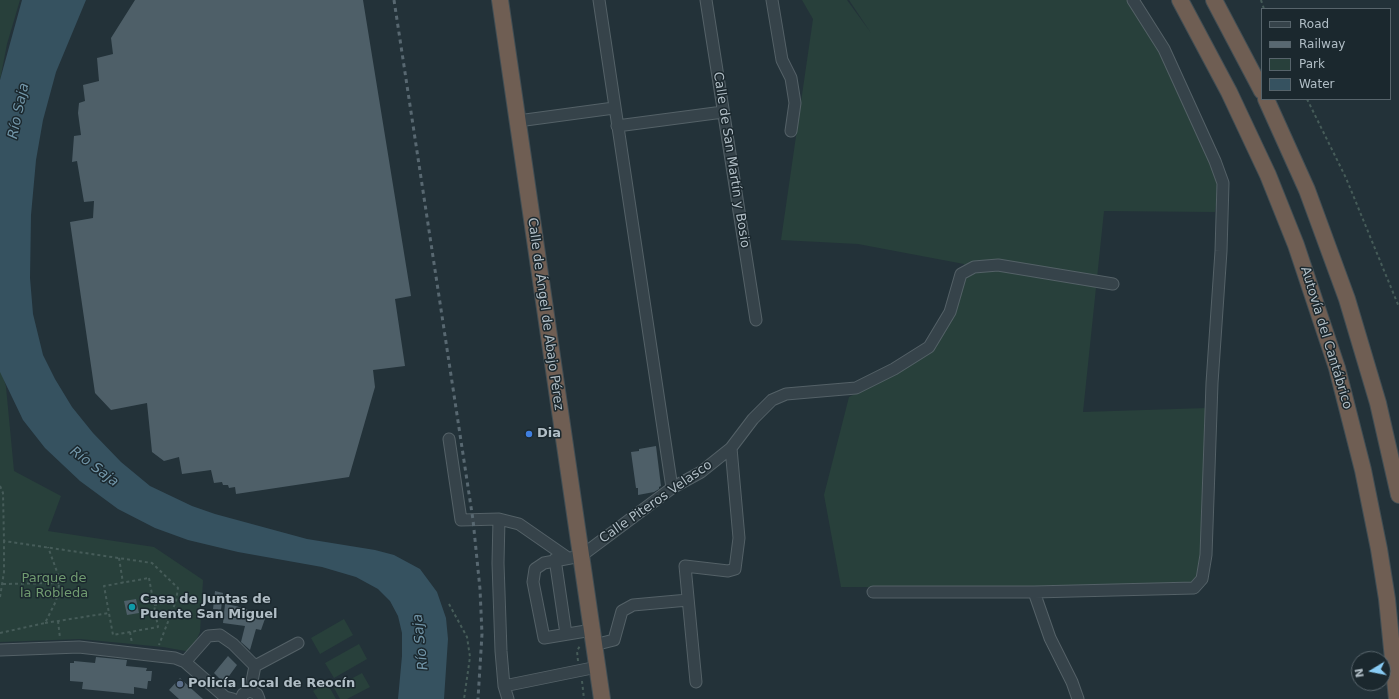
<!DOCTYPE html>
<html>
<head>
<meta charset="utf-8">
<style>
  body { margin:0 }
  #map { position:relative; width:1399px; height:699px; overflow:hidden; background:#233239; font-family:"DejaVu Sans",sans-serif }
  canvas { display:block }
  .legend { position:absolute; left:1261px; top:8px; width:130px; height:92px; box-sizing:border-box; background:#1b282e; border:1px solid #57646b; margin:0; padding:5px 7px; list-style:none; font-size:12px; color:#b1bec6 }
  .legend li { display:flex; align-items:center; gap:8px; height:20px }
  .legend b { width:20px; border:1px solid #57646b }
  .north { position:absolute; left:1351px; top:651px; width:40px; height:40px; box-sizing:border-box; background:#1b282e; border:1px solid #57646b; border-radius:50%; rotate:260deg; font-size:11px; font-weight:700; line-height:16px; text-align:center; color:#b1bec6 }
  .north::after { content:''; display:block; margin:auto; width:14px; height:18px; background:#88cbf4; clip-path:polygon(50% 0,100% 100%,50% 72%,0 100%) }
</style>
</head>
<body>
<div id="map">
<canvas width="1399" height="699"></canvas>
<ul class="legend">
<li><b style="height:5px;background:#36434a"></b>Road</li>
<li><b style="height:5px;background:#586871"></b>Railway</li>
<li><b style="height:11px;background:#28403b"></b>Park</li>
<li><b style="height:11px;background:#365260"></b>Water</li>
</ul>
<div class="north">N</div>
</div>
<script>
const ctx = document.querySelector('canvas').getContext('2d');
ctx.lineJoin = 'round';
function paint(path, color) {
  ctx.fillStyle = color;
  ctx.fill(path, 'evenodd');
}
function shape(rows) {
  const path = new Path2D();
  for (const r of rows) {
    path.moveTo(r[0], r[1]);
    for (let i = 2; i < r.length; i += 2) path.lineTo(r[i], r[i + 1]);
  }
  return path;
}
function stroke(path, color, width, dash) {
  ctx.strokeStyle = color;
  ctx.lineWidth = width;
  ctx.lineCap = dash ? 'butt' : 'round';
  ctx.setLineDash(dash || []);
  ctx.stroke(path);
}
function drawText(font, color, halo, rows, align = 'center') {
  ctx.font = font + ' "DejaVu Sans",sans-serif';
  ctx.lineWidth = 3;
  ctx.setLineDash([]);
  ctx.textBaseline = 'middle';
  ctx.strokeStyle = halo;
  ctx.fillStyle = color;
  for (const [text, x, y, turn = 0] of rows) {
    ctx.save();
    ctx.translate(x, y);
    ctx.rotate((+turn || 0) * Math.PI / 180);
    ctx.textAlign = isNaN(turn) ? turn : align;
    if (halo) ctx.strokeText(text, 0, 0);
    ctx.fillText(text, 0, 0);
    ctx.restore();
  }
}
const green = shape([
  [0,0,20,0,7,44,0,80],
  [802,0,847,0,871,33,849,0,1128,0,1149,30,1177,85,1219,183,1215,212,1104,211,1083,412,1207,408,1202,579,1194,588,841,587,824,495,849,397,894,374,936,347,956,309,965,280,964,264,858,244,781,240,813,19],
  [0,363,6,387,14,471,61,496,48,531,154,547,203,580,200,632,191,652,163,647,80,639,0,642],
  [344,619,353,635,320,654,311,638],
  [359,644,367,659,334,678,325,663],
  [362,673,370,687,347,699,340,699,334,688],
  [327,683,336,699,318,699,313,691]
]);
const water = shape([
  [22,0,86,0,56,72,43,120,36,160,31,215,30,278,33,314,43,355,55,379,72,407,93,433,121,462,150,486,192,506,215,514,307,539,375,550,394,555,420,569,437,592,446,618,448,639,444,699,398,699,402,656,402,633,398,616,390,601,378,589,356,577,322,567,238,552,188,540,155,528,118,509,80,481,45,448,23,420,0,372,0,80]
]);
const building = shape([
  [135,0,363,0,411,296,395,299,405,366,373,370,375,387,349,477,236,494,235,487,229,488,228,485,223,485,222,482,214,483,211,470,182,474,179,457,164,461,152,452,147,403,111,410,95,393,70,222,93,218,94,201,84,202,77,161,72,162,74,136,81,135,78,113,79,103,85,101,83,85,99,81,97,58,113,54,111,38],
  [656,446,661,486,659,487,659,489,654,492,638,495,638,488,636,488,631,452,639,451,639,449],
  [215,591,223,593,221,610,213,609],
  [136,599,139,613,127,615,124,601],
  [225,604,236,606,266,616,261,630,256,629,250,650,241,642,245,626,223,623],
  [228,656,237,665,224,683,214,673],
  [96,657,127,660,126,666,147,668,146,671,152,671,151,681,148,681,147,689,134,687,134,694,82,689,83,682,70,681,70,663,74,663,74,661,95,663],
  [180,678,194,691,203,699,179,699,169,690]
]);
const path = shape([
  [1261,0,1264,9],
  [1307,99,1346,178,1399,307],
  [0,486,3,493,4,541,152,563,178,588,176,601,159,645],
  [119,558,123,583],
  [149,578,158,627,113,635,104,586,149,578],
  [3,584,59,583],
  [0,597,4,572,4,541],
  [449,604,467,637,470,657,464,699],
  [154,605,176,601],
  [58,621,60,638],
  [45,623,109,613],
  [130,632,132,643],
  [0,633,45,623,56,601,60,580,48,547],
  [578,661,577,651,581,644],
  [582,681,584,699]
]);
const minor = shape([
  [599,0,672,488],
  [706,0,756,320],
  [772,0,782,60,791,78,795,103,791,131],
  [518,121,614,108],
  [617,126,723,112],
  [449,439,461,520,499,519],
  [555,559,566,634],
  [873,592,1034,592],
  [592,630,544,638,533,582,535,569,544,563,581,556,672,488,701,472,731,448,753,419,772,400,786,394,856,388,894,369,929,347,950,312,961,274,974,267,998,265,1113,284],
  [594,645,614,640,622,611,633,605,688,600],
  [0,650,79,647,175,658,185,662,225,697,233,699],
  [185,662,208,636,220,635,233,644,255,666,250,691],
  [255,666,298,643],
  [696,682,685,566,728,571,735,569,739,538,731,448],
  [504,686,501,651,498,563,499,519,519,524,568,558],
  [241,699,243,694,250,691,257,694,259,699],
  [508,699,504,686,597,667],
  [1078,699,1072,682,1050,638,1034,592,1194,588,1202,579,1206,555,1212,383,1221,251,1223,183,1215,161,1164,49,1133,0]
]);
const highway = shape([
  [500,0,602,699],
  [1180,0,1229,92,1268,175,1296,245,1337,368,1363,470,1379,549,1387,599,1397,699],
  [1214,0,1262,91],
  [1266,99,1307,190,1347,299,1378,403,1399,495]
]);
const rail = shape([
  [394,0,473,520,480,589,482,634,478,699]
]);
const markers = [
  [529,434,4,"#3f7fe0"],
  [132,607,4,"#0f9aa8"],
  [180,684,4,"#5c6f8a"]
];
const streetNames = [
  ["Calle de San Martín y Bosio",731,160,81],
  ["Calle de Ángel de Abajo Pérez",545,314,82],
  ["Autovía del Cantábrico",1326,338,73],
  ["Calle Piteros Velasco",656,502,-35]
];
const poiNames = [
  ["Dia",537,434],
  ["Casa de Juntas de",140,600],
  ["Puente San Miguel",140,615],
  ["Policía Local de Reocín",188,684]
];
const parkNames = [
  ["Parque de",54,579],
  ["la Robleda",54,594]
];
const waterNames = [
  ["Río Saja",19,111,-78],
  ["Río Saja",94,467,37],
  ["Río Saja",421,642,-96]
];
paint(green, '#28403b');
paint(water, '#365260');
paint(building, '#4e5f68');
stroke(minor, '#546167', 13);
stroke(highway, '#414e54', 18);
stroke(path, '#465c59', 2, [3, 3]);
stroke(minor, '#36434a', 11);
stroke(highway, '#6f5e53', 16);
stroke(rail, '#586871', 3, [4, 4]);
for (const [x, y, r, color] of markers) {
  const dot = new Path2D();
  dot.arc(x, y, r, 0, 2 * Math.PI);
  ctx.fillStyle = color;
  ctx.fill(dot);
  stroke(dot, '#1b282e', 1.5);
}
drawText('13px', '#b1bec6', '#1b282e', streetNames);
drawText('bold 13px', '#b1bec6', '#1b282e', poiNames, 'left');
drawText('13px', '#709b70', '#1b282e', parkNames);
drawText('italic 14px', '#7296a9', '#1b282e', waterNames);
</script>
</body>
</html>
